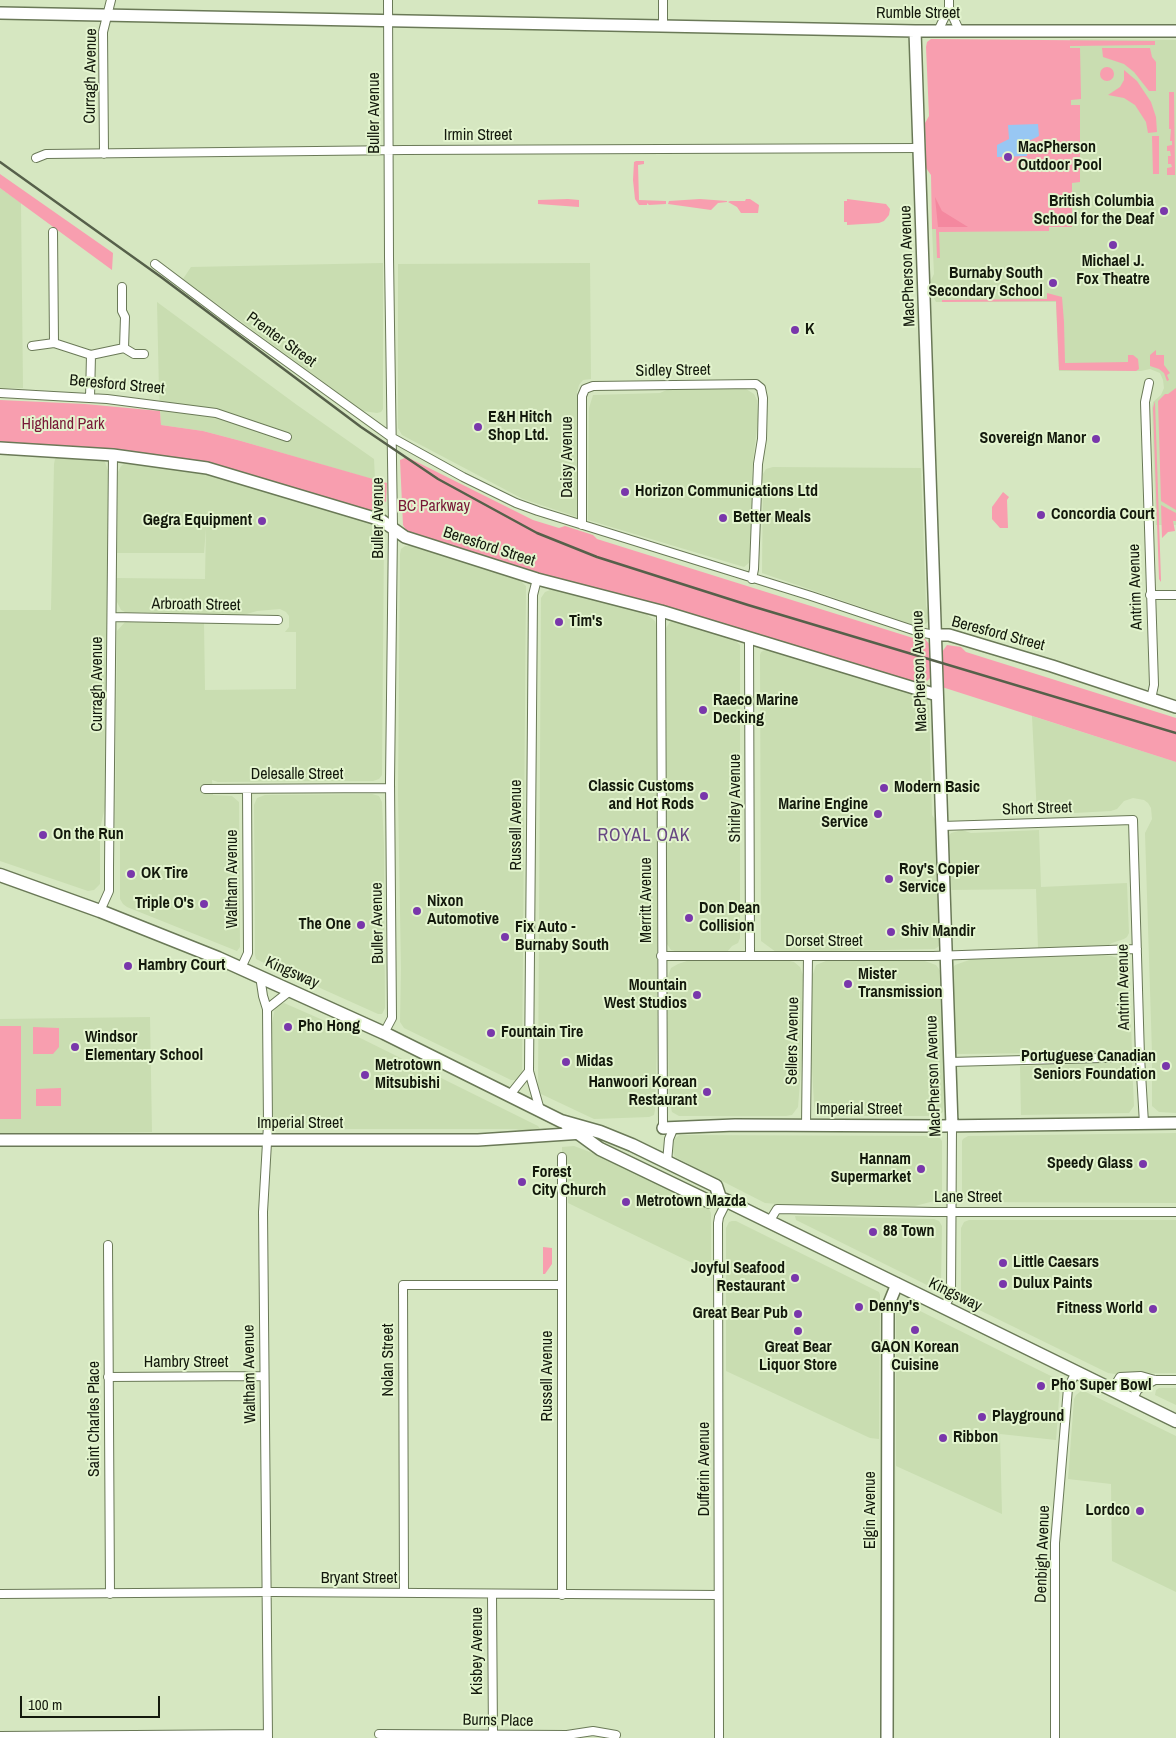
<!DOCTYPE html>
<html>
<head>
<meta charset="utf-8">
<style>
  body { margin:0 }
  #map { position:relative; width:1176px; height:1738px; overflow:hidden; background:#d6e7c1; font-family:"Archivo Narrow",sans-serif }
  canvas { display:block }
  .scale { position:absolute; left:20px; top:1696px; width:140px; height:22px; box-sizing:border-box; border:2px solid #13190c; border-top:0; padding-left:6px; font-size:15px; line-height:18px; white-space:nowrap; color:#13190c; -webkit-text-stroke:4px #e3f4ce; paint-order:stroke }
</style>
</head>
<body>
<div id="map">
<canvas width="1176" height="1738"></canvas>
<div class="scale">100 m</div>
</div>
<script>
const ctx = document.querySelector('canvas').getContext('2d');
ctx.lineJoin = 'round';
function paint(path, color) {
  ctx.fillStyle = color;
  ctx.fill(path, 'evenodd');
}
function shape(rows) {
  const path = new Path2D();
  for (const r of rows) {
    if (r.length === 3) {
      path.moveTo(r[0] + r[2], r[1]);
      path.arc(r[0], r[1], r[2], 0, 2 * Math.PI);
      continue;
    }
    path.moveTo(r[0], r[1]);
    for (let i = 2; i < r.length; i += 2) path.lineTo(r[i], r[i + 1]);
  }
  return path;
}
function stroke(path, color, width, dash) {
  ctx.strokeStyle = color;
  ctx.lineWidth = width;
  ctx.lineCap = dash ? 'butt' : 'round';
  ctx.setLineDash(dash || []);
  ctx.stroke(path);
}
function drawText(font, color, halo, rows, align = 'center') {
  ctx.font = font + ' "Archivo Narrow",sans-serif';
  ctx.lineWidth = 4;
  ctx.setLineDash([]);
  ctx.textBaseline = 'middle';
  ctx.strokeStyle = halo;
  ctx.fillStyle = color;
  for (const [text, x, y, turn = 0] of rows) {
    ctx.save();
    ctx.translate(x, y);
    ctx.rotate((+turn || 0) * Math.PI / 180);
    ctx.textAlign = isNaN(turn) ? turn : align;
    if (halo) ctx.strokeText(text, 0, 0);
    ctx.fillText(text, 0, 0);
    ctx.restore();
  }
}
const built = shape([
  [1070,39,1176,40,1176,525,1156,525,1152,408,1153,402,1161,395,1164,388,1163,380,1160,373,1150,369,1141,371,1059,371,1056,302,936,302,930,291,930,282,934,274,932,229,1072,227],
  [0,188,21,203,23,388,0,388],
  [383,263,383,409,381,412,377,413,363,411,183,279,191,267],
  [590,263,591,379,583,380,579,385,577,392,577,517,523,499,402,435,398,428,398,264],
  [157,302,297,405,374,459,375,480,241,441,203,431,161,425,159,392],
  [669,389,746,389,754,394,757,400,758,419,752,470,750,562,744,567,588,520,589,408,593,395,660,393],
  [60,457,101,459,105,462,108,471,105,807,100,829,100,884,94,890,88,891,0,861,0,610,51,610,54,464,55,459],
  [127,462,207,472,364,518,379,526,384,534,382,775,379,779,373,781,218,782,212,780,213,795,232,796,239,802,240,947,237,951,127,907,123,904,120,899,120,841,115,830,117,631,125,622,204,623,205,690,296,689,296,632,285,632,289,627,289,616,286,612,280,609,257,611,243,615,125,612,121,610,117,602,117,578,205,579,206,528,204,553,117,553,118,472,121,466],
  [773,467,921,468,926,606,930,619,927,623,921,626,917,626,762,573,763,474,766,469],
  [405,546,415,546,519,579,526,586,522,1072,521,1076,517,1080,511,1080,404,1028,400,1022,401,969,398,794,400,554,401,549],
  [553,589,645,613,655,621,657,628,657,1042,655,1110,654,1115,649,1117,594,1119,541,1094,538,1090,541,598,545,592],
  [676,621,730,636,740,645,740,938,738,943,732,946,727,952,679,952,671,950,667,944,666,628,670,622],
  [765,650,770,650,923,697,927,700,929,706,932,815,937,822,941,942,939,946,935,949,776,952,761,941,760,655,761,652],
  [1032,716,1176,762,1176,1113,1159,1112,1152,1106,1152,1053,1145,833,1152,819,1151,808,1148,803,1144,800,1133,798,1124,801,1117,809,1111,811,1037,815],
  [372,794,379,796,382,802,384,846,385,1008,382,1014,378,1014,260,961,256,959,255,955,254,805,257,798,265,795],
  [962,830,971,833,1039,830,1041,887,1127,883,1129,933,1127,937,1124,939,1112,943,1106,947,1038,948,1036,889,949,890,948,837,951,833],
  [1103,955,1111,956,1125,960,1129,964,1132,1052,957,1054,955,1043,952,969,955,965,972,959],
  [922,960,936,965,941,972,946,1081,943,1112,936,1116,826,1116,819,1114,816,1112,814,1105,811,1048,812,977,816,965,826,961],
  [687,961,790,961,794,962,800,967,803,975,802,1057,798,1107,792,1115,786,1116,679,1116,672,1112,669,1099,667,979,671,968,678,964],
  [284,1003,332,1024,538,1126,540,1129,523,1131,516,1129,279,1129,275,1124,273,1114,272,1023,275,1008,277,1005],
  [150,1017,152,1132,79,1133,71,1135,53,1135,48,1133,0,1133,0,1019],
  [1128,1062,1132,1063,1134,1106,1129,1113,1021,1115,1020,1066],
  [1176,1133,1176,1203,975,1202,966,1200,962,1196,962,1141,963,1139,968,1136],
  [680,1135,938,1136,942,1141,942,1196,938,1200,915,1206,801,1206,765,1203,675,1157,673,1152,674,1139],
  [574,1146,590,1152,709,1209,711,1213,711,1272,568,1203,567,1157,562,1157,562,1147],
  [795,1216,934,1219,939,1221,942,1226,941,1286,939,1288,935,1289,796,1220],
  [969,1220,1176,1220,1176,1373,1115,1374,1108,1373,965,1303,961,1297,961,1228,964,1222],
  [732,1221,736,1221,879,1292,880,1295,879,1439,870,1438,726,1371,726,1228,729,1222],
  [900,1303,904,1303,1059,1380,1060,1385,1056,1440,1000,1434,1002,1514,896,1466,896,1307],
  [1159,1388,1176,1388,1176,1405,1155,1395,1156,1390],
  [1081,1391,1086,1392,1176,1436,1176,1592,1112,1561,1111,1484,1068,1479,1074,1399,1076,1395]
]);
const green = shape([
  [931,39,1155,41,1155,45,1070,46,1070,48,1080,48,1081,99,1071,100,1071,105,1080,105,1080,182,1072,183,1072,227,1049,227,1049,231,939,232,940,258,937,258,936,229,932,229,931,175,926,168,925,123,929,116,926,47,927,42],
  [1102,48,1150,48,1152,57,1156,62,1156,91,1149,91,1134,72,1124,64,1103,57],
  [1107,74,7],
  [1124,70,1137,81,1151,102,1156,117,1157,132,1148,133,1146,122,1135,105,1124,98,1108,95,1120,87,1124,80],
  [1169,92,1174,92,1175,175,1167,175,1167,168,1172,167,1171,164,1168,164,1168,156,1171,156,1170,151,1167,151,1167,146,1172,145,1172,141,1170,141,1171,129,1169,129],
  [1152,136,1159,136,1159,174,1153,174],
  [636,161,644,161,644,164,638,165,639,200,666,201,666,204,649,205,647,203,647,205,639,205,635,199,633,180,634,162],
  [0,174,113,253,112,270,0,188],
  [568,199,579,200,579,207,538,204,538,200],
  [700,199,727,201,727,202,718,203,711,210,668,204,669,201],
  [746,199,750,199,759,205,758,213,741,213,737,207,728,202,730,201,745,201],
  [847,199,886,204,890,209,889,215,884,221,879,223,847,225,847,222,844,222,844,201,847,201],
  [1047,293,1062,297,1064,322,1065,363,1128,362,1128,355,1133,355,1138,359,1139,369,1136,371,1059,370,1056,301,942,302,942,300,1047,299],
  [1156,350,1156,355,1164,355,1164,365,1170,373,1167,375,1169,380,1167,381,1164,373,1159,369,1150,366,1150,355],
  [1176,388,1176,510,1161,501,1158,401,1165,394,1168,394],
  [0,400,85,404,160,411,161,425,203,431,241,441,387,483,386,501,381,509,372,512,235,470,178,458,129,451,0,444],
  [1155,401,1161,580,1161,582,1159,579,1153,408],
  [407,457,533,520,559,528,565,526,593,535,597,539,913,638,924,638,931,646,931,677,926,682,917,684,545,576,416,535,406,530,403,525,400,460],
  [1003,492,1009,497,1007,500,1008,528,1000,528,992,519,992,507],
  [1161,505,1176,513,1176,521,1173,521,1175,531,1168,532,1162,538],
  [947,645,961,647,966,652,1176,718,1176,762,942,687,942,652],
  [0,1026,21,1026,21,1119,0,1119],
  [33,1027,59,1028,59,1047,53,1054,33,1054],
  [61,1088,61,1106,36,1106,36,1089],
  [543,1247,552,1248,552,1264,545,1274,543,1274]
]);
const forest = shape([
  [935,197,942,211,968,227,938,227]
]);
const water = shape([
  [1038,124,1039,136,1027,142,1027,156,997,157,997,145,1009,139,1008,125]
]);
const street = shape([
  [663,0,663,25],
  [949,8,959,30],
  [938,31,949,8,949,0],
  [104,154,103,32,111,0],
  [36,158,46,154,405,150,920,148],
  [53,232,54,343,91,355,90,398],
  [155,264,236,325,391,437,463,477,516,503,538,511,811,596,919,632,935,635],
  [32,346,54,343],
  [124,348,134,354,144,354],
  [91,355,124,348,125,317,122,311,122,287],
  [1149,383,1145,402,1154,685,1151,699],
  [0,393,107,399,216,413,287,437],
  [582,525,582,396,585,389,593,386,756,384,761,388,763,398,762,439,758,464,754,569,752,579],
  [537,579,533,595,529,1071,540,1110],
  [1150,595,1176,595],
  [661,611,663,1128],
  [112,617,278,620],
  [749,639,750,956],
  [205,789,390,788],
  [942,826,1133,820,1140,1057,1144,1123],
  [100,911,109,891,109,867,113,455],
  [661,956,933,956,1137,949],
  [241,968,248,953,247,789],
  [260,976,263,996,267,1009,268,1125,263,1212,268,1738],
  [267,1009,291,990],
  [384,1033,392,1018,390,782,393,527,389,257,388,0],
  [950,1062,1140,1057],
  [509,1096,529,1071],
  [806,1126,808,956],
  [562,1157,562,1595],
  [667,1162,669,1139,674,1127],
  [769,1222,777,1209,934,1212,1176,1212],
  [108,1245,110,1594],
  [944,1308,951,1294,952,1126],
  [108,1377,264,1376],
  [1112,1390,1120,1377,1141,1376,1155,1380,1176,1380],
  [1132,1400,1138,1389,1155,1380],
  [404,1593,403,1285,562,1285],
  [0,1594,273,1592,718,1595],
  [492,1594,493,1738],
  [379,1734,567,1735,593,1731,616,1735],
  [0,1736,268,1734],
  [719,1738,718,1223,719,1217,727,1201],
  [1055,1738,1055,1543,1068,1388,1076,1372]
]);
const secondary = shape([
  [0,13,915,31,1176,31],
  [915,31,952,1126],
  [0,448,113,455,207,468,381,520,405,537,537,579,661,611,937,695],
  [935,635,949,635,1052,666,1176,707],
  [663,1128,735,1125,940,1126,1176,1123],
  [0,1140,478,1140,583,1133],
  [887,1738,888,1306,897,1284]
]);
const primary = shape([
  [0,875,100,911,218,958,384,1033,561,1121,600,1132,632,1145,716,1186,720,1198,727,1201,1176,1421],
  [567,1125,600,1149,708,1201,720,1198]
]);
const rail = shape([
  [0,162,161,277,361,427,438,479,537,533,597,557,748,605,1176,733]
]);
const markers = [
  [1008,157,5,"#7937ab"],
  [1164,211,5,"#7937ab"],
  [1113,245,5,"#7937ab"],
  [1053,283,5,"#7937ab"],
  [795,330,5,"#7937ab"],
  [478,427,5,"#7937ab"],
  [1096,439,5,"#7937ab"],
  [625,492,5,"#7937ab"],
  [1041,515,5,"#7937ab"],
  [723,518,5,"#7937ab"],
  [262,521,5,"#7937ab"],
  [559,622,5,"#7937ab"],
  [703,710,5,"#7937ab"],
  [884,788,5,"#7937ab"],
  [704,796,5,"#7937ab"],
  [878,814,5,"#7937ab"],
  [43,835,5,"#7937ab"],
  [131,874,5,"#7937ab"],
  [889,879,5,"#7937ab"],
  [204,904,5,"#7937ab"],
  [417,911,5,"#7937ab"],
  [689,918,5,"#7937ab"],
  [361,925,5,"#7937ab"],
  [891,932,5,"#7937ab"],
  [505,937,5,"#7937ab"],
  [128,966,5,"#7937ab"],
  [848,984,5,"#7937ab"],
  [697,995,5,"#7937ab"],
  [288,1027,5,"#7937ab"],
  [491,1033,5,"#7937ab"],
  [75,1047,5,"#7937ab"],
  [566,1062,5,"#7937ab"],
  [1166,1066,5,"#7937ab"],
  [365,1075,5,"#7937ab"],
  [707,1092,5,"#7937ab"],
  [1143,1164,5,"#7937ab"],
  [921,1169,5,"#7937ab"],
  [522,1182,5,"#7937ab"],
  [626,1202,5,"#7937ab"],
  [873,1232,5,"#7937ab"],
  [1003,1263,5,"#7937ab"],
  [795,1278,5,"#7937ab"],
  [1003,1284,5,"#7937ab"],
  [859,1307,5,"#7937ab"],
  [1153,1309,5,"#7937ab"],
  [798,1314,5,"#7937ab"],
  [915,1330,5,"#7937ab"],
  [798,1331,5,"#7937ab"],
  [1041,1386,5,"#7937ab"],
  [982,1417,5,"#7937ab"],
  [943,1438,5,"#7937ab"],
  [1140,1511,5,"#7937ab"]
];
const streetNames = [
  ["Rumble Street",918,14],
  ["Curragh Avenue",91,76,-89],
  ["Buller Avenue",375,113,-90],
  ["Irmin Street",478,136],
  ["MacPherson Avenue",908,266,-92],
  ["Prenter Street",281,340,36],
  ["Sidley Street",673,371,-1],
  ["Beresford Street",117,385,5],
  ["Daisy Avenue",568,457,-90],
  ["Buller Avenue",379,518,-90],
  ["Beresford Street",489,547,18],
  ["Antrim Avenue",1136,587,-92],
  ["Arbroath Street",196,605,1],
  ["Beresford Street",998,634,15],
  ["MacPherson Avenue",920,671,-92],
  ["Curragh Avenue",98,684,-90],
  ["Delesalle Street",297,775],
  ["Shirley Avenue",736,798,-90],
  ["Short Street",1037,809,-2],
  ["Russell Avenue",517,825,-90],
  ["Waltham Avenue",233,879,-90],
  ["Merritt Avenue",647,900,-90],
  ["Buller Avenue",378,923,-91],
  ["Dorset Street",824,942],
  ["Kingsway",292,973,24],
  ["Antrim Avenue",1124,987,-91],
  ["Sellers Avenue",793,1041,-89],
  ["MacPherson Avenue",934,1076,-92],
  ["Imperial Street",859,1110],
  ["Imperial Street",300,1124],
  ["Lane Street",968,1198],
  ["Kingsway",955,1295,26],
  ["Nolan Street",389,1360,-90],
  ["Hambry Street",186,1363],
  ["Waltham Avenue",250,1374,-91],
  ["Russell Avenue",548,1376,-90],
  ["Saint Charles Place",95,1419,-90],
  ["Dufferin Avenue",705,1469,-90],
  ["Elgin Avenue",871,1510,-90],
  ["Denbigh Avenue",1043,1554,-88],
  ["Bryant Street",359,1579],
  ["Kisbey Avenue",478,1651,-90],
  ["Burns Place",498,1721,1]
];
const poiNames = [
  ["MacPherson",1018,148],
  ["Outdoor Pool",1018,166],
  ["British Columbia",1154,202,"right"],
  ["School for the Deaf",1154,220,"right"],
  ["Michael J.",1113,262,"center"],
  ["Fox Theatre",1113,280,"center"],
  ["Burnaby South",1043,274,"right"],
  ["Secondary School",1043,292,"right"],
  ["K",805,330],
  ["E&H Hitch",488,418],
  ["Shop Ltd.",488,436],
  ["Sovereign Manor",1086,439,"right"],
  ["Horizon Communications Ltd",635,492],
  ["Concordia Court",1051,515],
  ["Better Meals",733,518],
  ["Gegra Equipment",252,521,"right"],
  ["Tim's",569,622],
  ["Raeco Marine",713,701],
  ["Decking",713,719],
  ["Classic Customs",694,787,"right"],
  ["and Hot Rods",694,805,"right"],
  ["Modern Basic",894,788],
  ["Marine Engine",868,805,"right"],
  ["Service",868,823,"right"],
  ["On the Run",53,835],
  ["Roy's Copier",899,870],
  ["Service",899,888],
  ["OK Tire",141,874],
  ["Nixon",427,902],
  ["Automotive",427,920],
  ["Triple O's",194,904,"right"],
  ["Don Dean",699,909],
  ["Collision",699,927],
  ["The One",351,925,"right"],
  ["Fix Auto -",515,928],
  ["Burnaby South",515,946],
  ["Shiv Mandir",901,932],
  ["Hambry Court",138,966],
  ["Mister",858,975],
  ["Transmission",858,993],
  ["Mountain",687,986,"right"],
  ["West Studios",687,1004,"right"],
  ["Pho Hong",298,1027],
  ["Fountain Tire",501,1033],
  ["Windsor",85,1038],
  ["Elementary School",85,1056],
  ["Portuguese Canadian",1156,1057,"right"],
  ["Seniors Foundation",1156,1075,"right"],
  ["Midas",576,1062],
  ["Metrotown",375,1066],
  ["Mitsubishi",375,1084],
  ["Hanwoori Korean",697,1083,"right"],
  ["Restaurant",697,1101,"right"],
  ["Hannam",911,1160,"right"],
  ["Supermarket",911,1178,"right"],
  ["Speedy Glass",1133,1164,"right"],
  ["Forest",532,1173],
  ["City Church",532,1191],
  ["Metrotown Mazda",636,1202],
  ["88 Town",883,1232],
  ["Little Caesars",1013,1263],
  ["Joyful Seafood",785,1269,"right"],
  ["Restaurant",785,1287,"right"],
  ["Dulux Paints",1013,1284],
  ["Denny's",869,1307],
  ["Fitness World",1143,1309,"right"],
  ["Great Bear Pub",788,1314,"right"],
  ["Great Bear",798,1348,"center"],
  ["Liquor Store",798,1366,"center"],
  ["GAON Korean",915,1348,"center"],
  ["Cuisine",915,1366,"center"],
  ["Pho Super Bowl",1051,1386],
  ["Playground",992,1417],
  ["Ribbon",953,1438],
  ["Lordco",1130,1511,"right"]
];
const parkNames = [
  ["Highland Park",63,425],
  ["BC Parkway",434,507]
];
const neighbourhoodNames = [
  ["ROYAL OAK",644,836]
];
paint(built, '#c9ddb1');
paint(green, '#f89eaf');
paint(forest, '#f4889f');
paint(water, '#98c7f3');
stroke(street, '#6a7957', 10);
stroke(secondary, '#6a7957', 14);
stroke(primary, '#6a7957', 15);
stroke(street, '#fff', 8);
stroke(secondary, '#fff', 11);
stroke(primary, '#fff', 12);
stroke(rail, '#56604a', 2.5);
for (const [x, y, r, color] of markers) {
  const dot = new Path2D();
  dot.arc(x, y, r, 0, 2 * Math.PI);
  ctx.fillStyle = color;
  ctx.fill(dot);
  stroke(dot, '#e3f4ce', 2);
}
drawText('16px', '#13190c', '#e3f4ce', streetNames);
drawText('bold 16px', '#13190c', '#e3f4ce', poiNames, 'left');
drawText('16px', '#781837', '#e3f4ce', parkNames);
ctx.letterSpacing = '1px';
drawText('18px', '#674783', '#e3f4ce', neighbourhoodNames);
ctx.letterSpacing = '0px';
</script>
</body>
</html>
